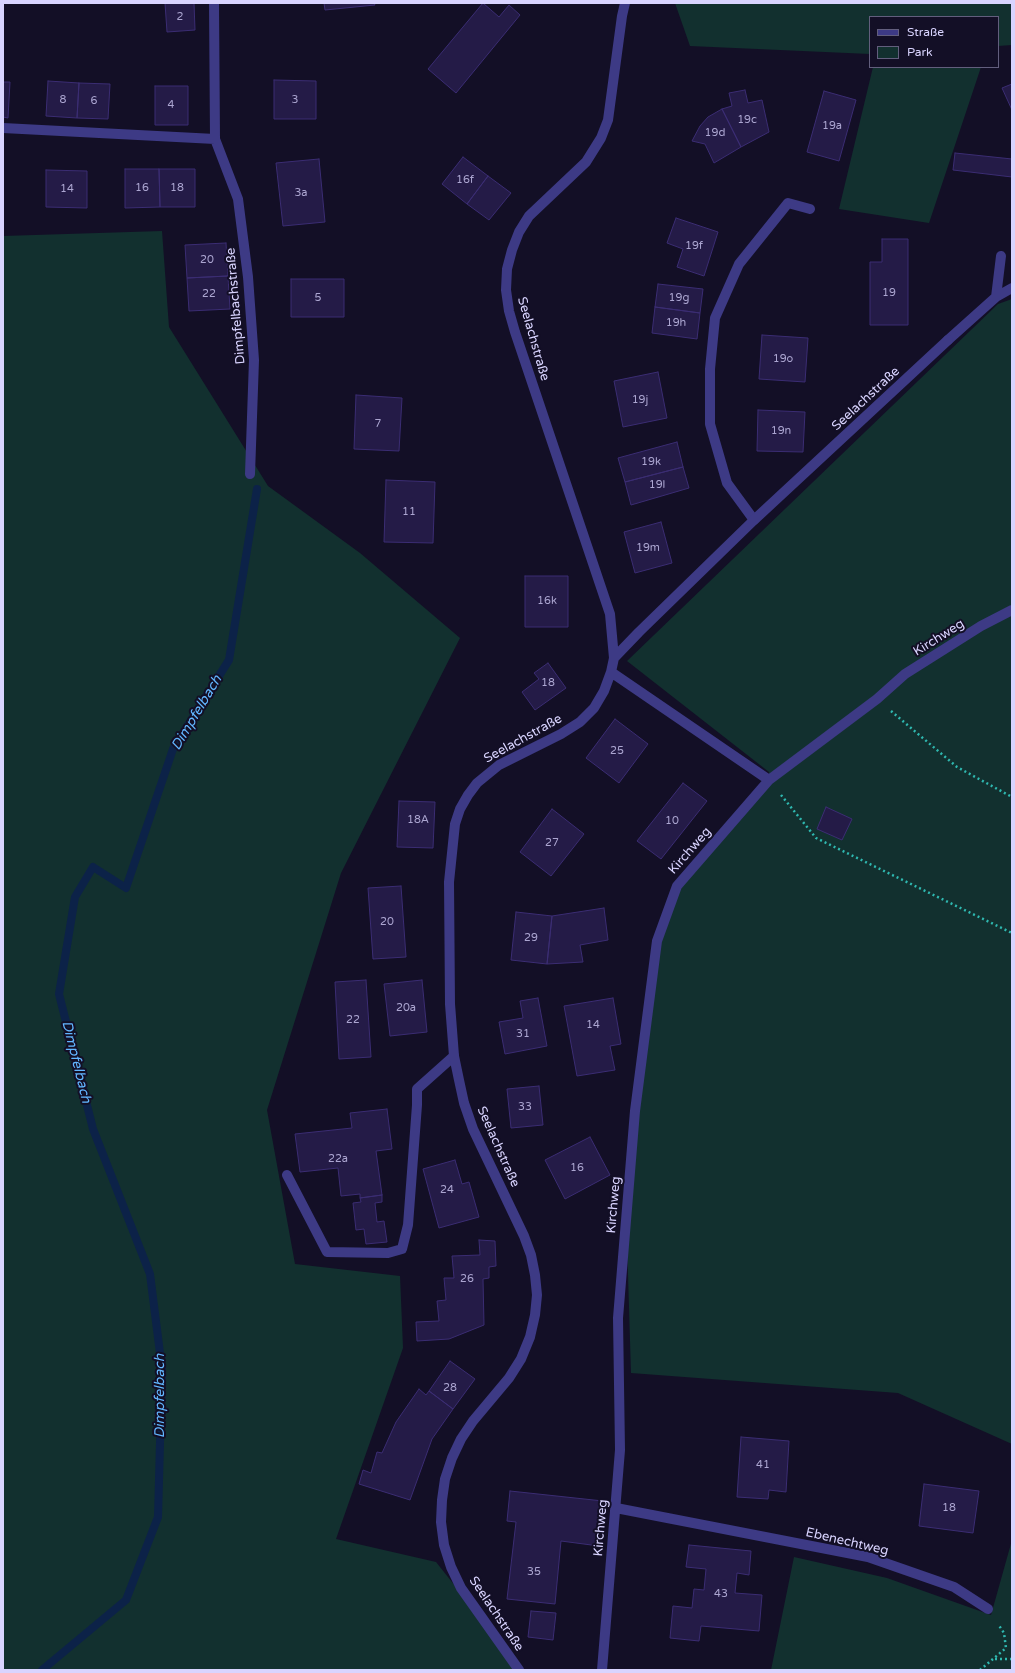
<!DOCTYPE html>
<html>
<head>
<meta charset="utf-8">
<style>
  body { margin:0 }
  #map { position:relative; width:1015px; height:1673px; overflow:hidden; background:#130f26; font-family:"Varela Round",sans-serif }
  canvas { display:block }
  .frame { position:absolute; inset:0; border:4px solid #d9d4ff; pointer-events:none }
  .legend { position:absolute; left:869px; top:16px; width:130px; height:52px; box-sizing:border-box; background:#130f26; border:1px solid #625e7d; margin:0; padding:5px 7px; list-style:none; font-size:12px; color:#d9d4ff }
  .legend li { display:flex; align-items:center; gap:8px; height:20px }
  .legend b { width:20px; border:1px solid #625e7d }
</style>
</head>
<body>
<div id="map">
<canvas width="1015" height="1673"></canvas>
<div class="frame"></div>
<ul class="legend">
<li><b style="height:5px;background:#3d3a85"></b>Straße</li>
<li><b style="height:11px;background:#12302f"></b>Park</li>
</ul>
</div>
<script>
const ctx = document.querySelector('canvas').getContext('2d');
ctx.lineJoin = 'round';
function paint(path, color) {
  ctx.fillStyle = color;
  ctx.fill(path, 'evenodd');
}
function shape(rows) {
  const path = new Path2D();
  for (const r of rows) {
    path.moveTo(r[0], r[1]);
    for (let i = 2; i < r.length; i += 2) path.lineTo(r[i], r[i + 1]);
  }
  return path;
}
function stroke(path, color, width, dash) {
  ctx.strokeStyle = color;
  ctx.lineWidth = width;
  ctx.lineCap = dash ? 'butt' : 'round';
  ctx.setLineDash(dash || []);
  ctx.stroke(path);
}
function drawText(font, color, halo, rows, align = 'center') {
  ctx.font = font + ' "Varela Round",sans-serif';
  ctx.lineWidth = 4;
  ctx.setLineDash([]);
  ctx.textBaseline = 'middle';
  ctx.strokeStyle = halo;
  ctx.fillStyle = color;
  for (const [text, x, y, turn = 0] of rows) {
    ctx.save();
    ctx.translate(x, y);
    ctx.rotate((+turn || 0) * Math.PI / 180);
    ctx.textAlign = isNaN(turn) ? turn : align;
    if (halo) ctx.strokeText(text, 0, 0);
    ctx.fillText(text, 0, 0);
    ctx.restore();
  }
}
const green = shape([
  [675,3,1012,3,1012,45,998,46,998,17,870,17,870,54,690,46],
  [873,67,981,67,929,223,839,209],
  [162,231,169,327,268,486,360,553,460,638,341,873,267,1110,295,1264,400,1276,403,1348,336,1539,436,1562,522,1670,3,1670,3,236],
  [1012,299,1012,1444,898,1393,631,1373,626,1209,657,941,677,886,769,780,769,772,627,661,998,304],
  [1012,1540,1012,1670,771,1670,794,1557,887,1578,991,1615]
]);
const stream = shape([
  [42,1670,126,1600,158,1517,162,1369,150,1274,93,1129,59,994,75,897,93,867,126,888,173,749,229,660,257,489]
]);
const building = shape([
  [165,3,194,3,195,30,167,32,165,3],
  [324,3,374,3,375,5,325,10,324,3],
  [483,3,499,17,509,5,520,15,456,93,428,69,483,3],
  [274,80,316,81,316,119,274,119,274,80],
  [48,81,79,83,77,118,46,116,48,81],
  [3,82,10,82,8,118,3,117,3,82],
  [79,83,110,84,108,119,77,118,79,83],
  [1012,84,1012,110,1002,88,1012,84],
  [155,86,188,86,188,125,155,125,155,86],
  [745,90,748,103,762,100,769,132,741,147,722,109,732,106,729,93,745,90],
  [824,91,856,100,839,161,807,152,824,91],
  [722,109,741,147,714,163,705,144,692,141,700,126,708,117,722,109],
  [955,153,1012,159,1012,177,953,170,955,153],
  [463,157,488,176,467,204,442,184,463,157],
  [319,159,325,222,283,226,276,163,319,159],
  [125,169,159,169,160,207,125,208,125,169],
  [159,169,195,169,195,207,160,207,159,169],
  [46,170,87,171,87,208,46,207,46,170],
  [488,176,511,193,489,220,467,204,488,176],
  [676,218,718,232,704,276,677,267,683,249,667,243,676,218],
  [882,239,908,239,908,325,870,325,870,262,882,262,882,239],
  [226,243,228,276,187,278,185,245,226,243],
  [228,276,230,309,189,311,187,278,228,276],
  [291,279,344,279,344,317,291,317,291,279],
  [658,284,703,289,700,313,655,307,658,284],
  [655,307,700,313,697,339,652,333,655,307],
  [762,335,808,338,805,382,759,379,762,335],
  [658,372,667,418,623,427,614,381,658,372],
  [356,395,402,398,399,451,354,449,356,395],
  [758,410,805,412,803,452,757,451,758,410],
  [677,442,683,467,625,482,618,458,677,442],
  [683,467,689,488,631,505,625,482,683,467],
  [386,480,435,482,433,543,384,542,386,480],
  [661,522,672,563,635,573,624,532,661,522],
  [525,576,568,576,568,627,525,627,525,576],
  [548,663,566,688,535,710,522,692,539,679,534,673,548,663],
  [615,719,648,744,619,783,586,758,615,719],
  [683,783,707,801,661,859,637,841,683,783],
  [399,801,435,802,433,848,397,847,399,801],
  [826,807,852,819,842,840,817,829,826,807],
  [552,809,584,834,551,876,520,852,552,809],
  [401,886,406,957,373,959,368,888,401,886],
  [604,908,608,940,580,945,583,962,547,964,552,916,604,908],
  [516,912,552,916,547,964,511,960,516,912],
  [366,980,371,1057,339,1059,335,982,366,980],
  [422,980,427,1032,390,1036,384,984,422,980],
  [538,998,547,1046,505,1054,499,1022,523,1018,520,1001,538,998],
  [613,998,621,1044,610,1046,615,1070,577,1076,564,1006,613,998],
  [539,1086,543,1125,511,1128,507,1089,539,1086],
  [387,1109,392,1149,376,1151,382,1195,360,1198,360,1194,341,1196,338,1168,300,1172,295,1134,352,1128,350,1113,387,1109],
  [590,1137,610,1175,565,1199,545,1160,590,1137],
  [455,1160,462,1184,469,1182,479,1217,439,1228,423,1169,455,1160],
  [382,1195,382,1202,375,1203,377,1222,384,1221,387,1242,366,1244,364,1229,356,1230,353,1203,361,1202,360,1198,382,1195],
  [479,1240,495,1241,496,1266,489,1267,489,1278,483,1279,484,1325,449,1339,417,1341,416,1322,439,1321,437,1301,446,1300,444,1278,454,1278,452,1256,480,1255,479,1240],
  [450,1361,475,1379,453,1409,429,1391,450,1361],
  [419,1389,426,1395,429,1391,453,1409,432,1439,410,1500,359,1484,363,1470,371,1473,377,1452,382,1453,396,1422,419,1389],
  [741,1437,789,1441,786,1492,769,1490,768,1499,737,1497,741,1437],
  [924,1484,979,1491,973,1533,919,1526,924,1484],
  [510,1491,603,1501,599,1546,561,1541,555,1604,507,1599,516,1522,507,1521,510,1491],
  [689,1545,751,1551,749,1575,737,1573,735,1593,762,1595,759,1631,701,1626,699,1641,670,1638,673,1606,692,1608,694,1589,704,1590,706,1569,686,1567,689,1545],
  [531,1611,556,1613,553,1640,528,1637,531,1611]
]);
const path = shape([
  [891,711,957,767,1012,797],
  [781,795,816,838,1012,933],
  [995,1659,1012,1659],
  [980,1670,1006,1648,1004,1633,998,1624]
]);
const lane = shape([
  [996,297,1001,256],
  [948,340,996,297,1012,288],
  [754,520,727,483,710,424,710,369,715,318,739,264,788,203,810,209],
  [287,1175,327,1252,388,1253,402,1249,408,1225,417,1105,417,1089,454,1056]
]);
const street = shape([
  [214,3,215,139,238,199,248,277,254,360,250,474],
  [3,128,215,139],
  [614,658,639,632,754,520,948,340],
  [611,672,769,780],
  [616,1508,868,1557,954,1587,988,1609],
  [519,1670,461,1588,451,1567,444,1545,441,1522,442,1500,445,1479,452,1458,461,1439,473,1421,509,1378,521,1359,530,1337,535,1315,537,1295,535,1275,531,1255,524,1236,473,1129,464,1103,459,1080,454,1056,450,1004,449,882,455,824,460,809,468,795,477,783,499,765,561,734,580,722,594,708,604,691,611,672,614,658,610,614,515,332,509,311,506,290,507,269,512,250,519,232,529,216,586,162,601,138,608,120,622,16,625,3],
  [602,1670,620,1450,618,1318,635,1111,657,941,677,886,769,780,877,699,905,674,981,626,1012,610]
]);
const numberNames = [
  ["2",180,17],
  ["8",63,100],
  ["3",295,100],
  ["6",94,101],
  ["4",171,105],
  ["19c",747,120],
  ["19a",832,126],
  ["19d",715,133],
  ["16f",465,180],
  ["16",142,188],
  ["18",177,188],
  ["14",67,189],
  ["3a",301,193],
  ["19f",694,246],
  ["20",207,260],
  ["19",889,293],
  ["22",209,294],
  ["5",318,298],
  ["19g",679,298],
  ["19h",676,323],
  ["19o",783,359],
  ["19j",640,400],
  ["7",378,424],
  ["19n",781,431],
  ["19k",651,462],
  ["19l",657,485],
  ["11",409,512],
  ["19m",648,548],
  ["16k",547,601],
  ["18",548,683],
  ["25",617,751],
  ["18A",418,820],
  ["10",672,821],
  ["27",552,843],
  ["20",387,922],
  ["29",531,938],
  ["20a",406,1008],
  ["22",353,1020],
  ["14",593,1025],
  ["31",523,1034],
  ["33",525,1107],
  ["22a",338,1159],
  ["16",577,1168],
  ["24",447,1190],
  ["26",467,1279],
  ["28",450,1388],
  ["41",763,1465],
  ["18",949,1508],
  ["35",534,1572],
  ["43",721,1594]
];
const streetNames = [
  ["Dimpfelbachstraße",236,306,-95],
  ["Seelachstraße",533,339,74],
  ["Seelachstraße",866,399,-43],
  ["Kirchweg",939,638,-32],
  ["Seelachstraße",523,739,-29],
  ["Kirchweg",690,851,-49],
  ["Seelachstraße",498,1147,66],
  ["Kirchweg",614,1205,-85],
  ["Kirchweg",601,1528,-85],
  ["Ebenechtweg",847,1542,13],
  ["Seelachstraße",496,1614,56]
];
const waterNames = [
  ["Dimpfelbach",197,713,-59],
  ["Dimpfelbach",76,1062,76],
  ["Dimpfelbach",160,1396,-90]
];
paint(green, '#12302f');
stroke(stream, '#0c2248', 8);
paint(building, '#241b47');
stroke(building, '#3b2d73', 1);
stroke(path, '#2fb8b0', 2.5, [2, 3]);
stroke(lane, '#3d3a85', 10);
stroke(street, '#3d3a85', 10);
drawText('11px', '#aca6d1', null, numberNames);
drawText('13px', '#d9d4ff', '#130f26', streetNames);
drawText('italic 14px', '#62b6ff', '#130f26', waterNames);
</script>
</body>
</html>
